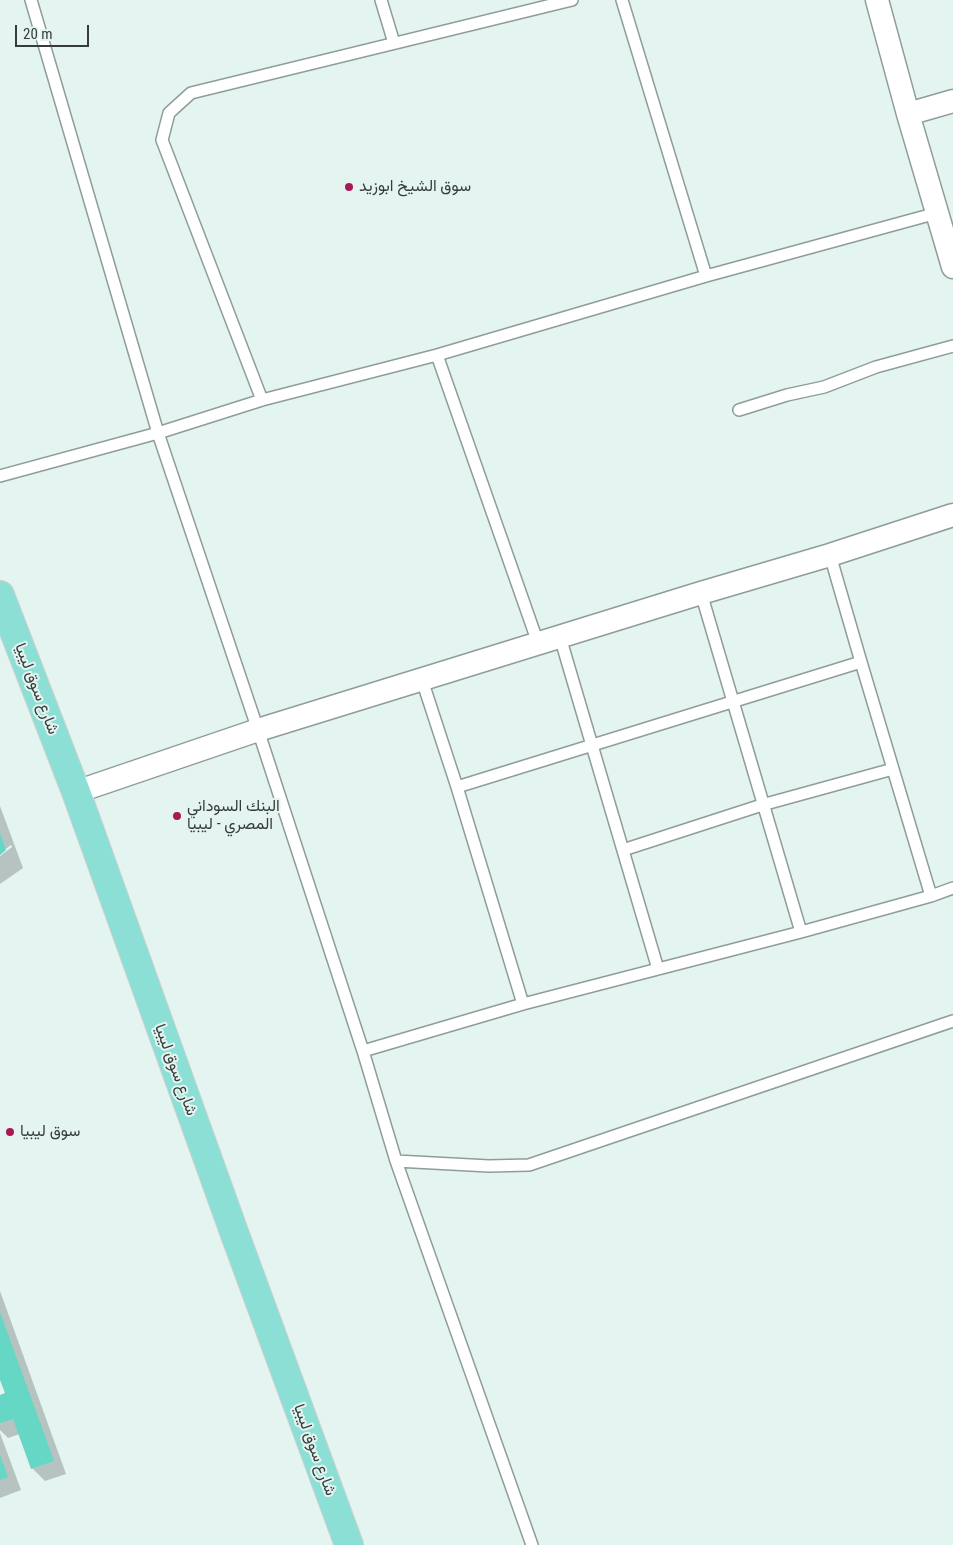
<!DOCTYPE html>
<html>
<head>
<meta charset="utf-8">
<style>
  body { margin:0 }
  #map { position:relative; width:953px; height:1545px; overflow:hidden; background:#e4f4f0; font-family:"Roboto Condensed",sans-serif }
  canvas { display:block }
  .scale { position:absolute; left:15px; top:25px; width:74px; height:22px; box-sizing:border-box; border:2px solid #363c3b; border-top:0; padding-left:6px; font-size:15px; line-height:18px; white-space:nowrap; color:#363c3b; -webkit-text-stroke:4px #e4f4f0; paint-order:stroke }
</style>
</head>
<body>
<div id="map">
<canvas width="953" height="1545"></canvas>
<div class="scale">20 m</div>
</div>
<script>
const ctx = document.querySelector('canvas').getContext('2d');
ctx.lineJoin = 'round';
function paint(path, color) {
  ctx.fillStyle = color;
  ctx.fill(path, 'evenodd');
}
function shape(rows) {
  const path = new Path2D();
  for (const r of rows) {
    path.moveTo(r[0], r[1]);
    for (let i = 2; i < r.length; i += 2) path.lineTo(r[i], r[i + 1]);
  }
  return path;
}
function stroke(path, color, width, dash) {
  ctx.strokeStyle = color;
  ctx.lineWidth = width;
  ctx.lineCap = dash ? 'butt' : 'round';
  ctx.setLineDash(dash || []);
  ctx.stroke(path);
}
function drawText(font, color, halo, rows, align = 'center') {
  ctx.font = font + ' "Roboto Condensed",Vazirmatn,sans-serif';
  ctx.lineWidth = 4;
  ctx.setLineDash([]);
  ctx.textBaseline = 'middle';
  ctx.strokeStyle = halo;
  ctx.fillStyle = color;
  for (const [text, x, y, turn = 0] of rows) {
    ctx.save();
    ctx.translate(x, y);
    ctx.rotate((+turn || 0) * Math.PI / 180);
    ctx.textAlign = isNaN(turn) ? turn : align;
    if (halo) ctx.strokeText(text, 0, 0);
    ctx.fillText(text, 0, 0);
    ctx.restore();
  }
}
const shadow = shape([
  [0,806,23,868,0,884,0,856,12,847,11,845,0,853],
  [0,1291,66,1474,45,1481,32,1468,20,1434,8,1438,0,1430,0,1396,6,1394,0,1376],
  [0,1433,21,1490,0,1498]
]);
const building = shape([
  [0,833,6,850,0,855],
  [0,1312,54,1461,31,1469,13,1419,0,1423,0,1395,5,1393,0,1380],
  [0,1455,8,1477,0,1480]
]);
const lane = shape([
  [31,0,158,433,258,730,363,1051,396,1161,532,1545],
  [381,0,394,43],
  [622,0,706,276],
  [437,355,538,643],
  [262,400,162,140,169,113,191,93,572,0],
  [739,410,787,395,824,387,876,367,953,346],
  [0,476,158,433,262,400,437,355,706,276,937,213],
  [830,555,861,662,931,896],
  [701,593,801,932],
  [560,637,658,969],
  [422,680,457,787,523,1004],
  [457,787,861,662],
  [623,850,762,805,893,769],
  [363,1051,523,1004,801,932,931,896,953,888],
  [396,1161,489,1166,529,1165,953,1021]
]);
const street = shape([
  [877,0,908,114,953,267],
  [908,114,953,101],
  [76,792,258,730,701,593,830,555,953,515]
]);
const primary = shape([
  [0,595,76,792,234,1232,349,1545]
]);
const markers = [
  [349,187,5,"#a81956"],
  [177,816,5,"#a81956"],
  [10,1132,5,"#a81956"]
];
const poiNames = [
  ["سوق الشيخ ابوزيد",359,187],
  ["البنك السوداني",187,807],
  ["المصري - ليبيا",187,825],
  ["سوق ليبيا",20,1132]
];
const streetNames = [
  ["شارع سوق ليبيا",36,689,69],
  ["شارع سوق ليبيا",175,1070,70],
  ["شارع سوق ليبيا",314,1450,70]
];
paint(shadow, '#0003');
paint(building, '#66d6c5');
stroke(lane, '#8e9d9a', 14);
stroke(street, '#8e9d9a', 25);
stroke(primary, '#cfd0d0', 30);
stroke(lane, '#fff', 11);
stroke(street, '#fff', 22);
stroke(primary, '#8cdfd4', 28);
for (const [x, y, r, color] of markers) {
  const dot = new Path2D();
  dot.arc(x, y, r, 0, 2 * Math.PI);
  ctx.fillStyle = color;
  ctx.fill(dot);
  stroke(dot, '#e4f4f0', 2);
}
drawText('16px', '#363c3b', '#e4f4f0', poiNames, 'left');
drawText('16px', '#363c3b', '#e4f4f0', streetNames);
</script>
</body>
</html>
